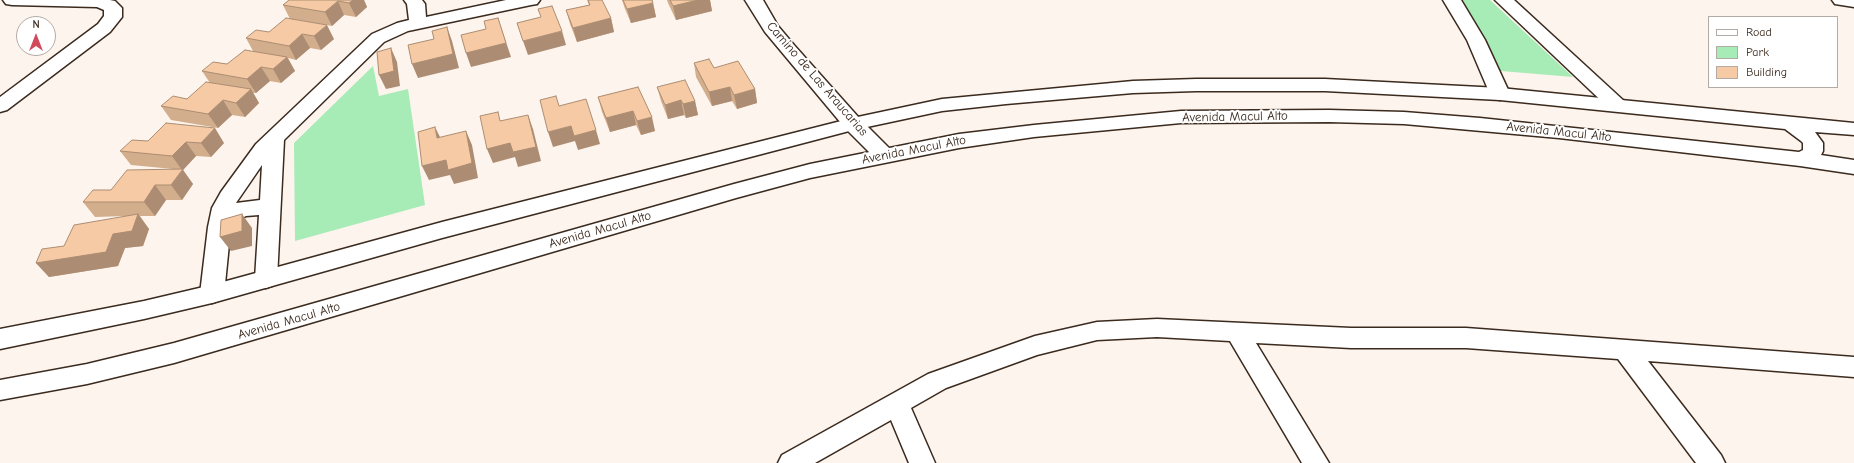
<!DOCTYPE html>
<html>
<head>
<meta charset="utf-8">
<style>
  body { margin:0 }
  #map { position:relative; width:1854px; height:463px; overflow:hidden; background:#fdf4ed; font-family:"Comic Neue",sans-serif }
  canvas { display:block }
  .legend { position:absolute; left:1708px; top:16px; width:130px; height:72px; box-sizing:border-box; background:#fff; border:1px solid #b1aaa5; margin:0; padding:5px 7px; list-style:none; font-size:12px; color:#3b2a1e }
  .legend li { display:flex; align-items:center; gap:8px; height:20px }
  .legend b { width:20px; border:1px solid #b1aaa5 }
  .north { position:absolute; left:16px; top:16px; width:40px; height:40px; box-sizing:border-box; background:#fff; border:1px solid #b1aaa5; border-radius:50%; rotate:0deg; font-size:11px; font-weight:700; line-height:16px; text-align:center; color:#3b2a1e }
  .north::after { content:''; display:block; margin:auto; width:14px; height:18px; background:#d1495b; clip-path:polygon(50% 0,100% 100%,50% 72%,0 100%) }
</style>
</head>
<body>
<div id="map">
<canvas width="1854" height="463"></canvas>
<ul class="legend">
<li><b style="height:5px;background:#fff"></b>Road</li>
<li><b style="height:11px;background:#a7ebb6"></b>Park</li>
<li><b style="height:11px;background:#f5caa4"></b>Building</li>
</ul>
<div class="north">N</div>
</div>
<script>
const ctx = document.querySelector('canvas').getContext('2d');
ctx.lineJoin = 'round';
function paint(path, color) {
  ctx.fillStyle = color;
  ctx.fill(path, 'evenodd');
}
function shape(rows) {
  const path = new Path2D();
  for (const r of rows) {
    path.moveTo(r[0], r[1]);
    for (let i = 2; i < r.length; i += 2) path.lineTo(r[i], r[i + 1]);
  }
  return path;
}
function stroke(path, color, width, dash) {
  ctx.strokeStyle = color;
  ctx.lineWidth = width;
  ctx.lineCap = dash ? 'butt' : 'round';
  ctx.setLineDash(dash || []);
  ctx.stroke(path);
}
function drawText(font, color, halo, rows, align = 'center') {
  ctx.font = font + ' "Comic Neue",sans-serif';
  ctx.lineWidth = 4;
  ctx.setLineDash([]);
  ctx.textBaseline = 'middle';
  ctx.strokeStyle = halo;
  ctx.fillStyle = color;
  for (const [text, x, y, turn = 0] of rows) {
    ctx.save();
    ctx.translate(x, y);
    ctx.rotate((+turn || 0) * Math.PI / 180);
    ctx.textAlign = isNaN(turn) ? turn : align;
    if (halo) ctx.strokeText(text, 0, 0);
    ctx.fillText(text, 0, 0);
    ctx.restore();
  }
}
const green = shape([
  [1460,0,1490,0,1573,77,1501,71,1471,15],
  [373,66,379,96,408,89,425,205,295,241,294,143]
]);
const minor = shape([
  [3,0,110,0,115,1,122,8,122,17,110,32,7,110,0,112,0,97,98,24,104,16,104,10,97,7,12,5,6,4,3,0],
  [404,0,422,0,425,4,426,17,506,0,540,0,537,4,531,5,408,31,384,42,284,140,277,279,274,285,266,288,258,285,255,279,259,215,246,216,231,224,224,294,220,300,212,303,204,300,200,294,208,227,212,208,221,192,256,144,372,34,397,23,409,20,407,4,404,0],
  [262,165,260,200,236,203,238,200,262,165],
  [745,0,763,0,778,26,794,45,860,119,891,150,894,155,891,160,884,162,877,160,846,129,765,32,745,0],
  [1443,0,1461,0,1485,40,1510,94,1507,98,1500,100,1493,98,1490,94,1467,40,1443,0],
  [1495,0,1514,0,1624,101,1627,105,1624,109,1617,111,1610,109,1495,0],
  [1832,0,1854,0,1854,7,1835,4,1832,0],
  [1157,319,1351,328,1466,328,1854,357,1854,377,1648,361,1721,455,1725,463,1696,463,1618,359,1466,348,1351,348,1256,343,1329,463,1302,463,1230,341,1157,337,1097,340,1037,355,946,388,911,408,935,463,909,463,891,420,815,463,778,463,782,455,928,374,1035,336,1097,322,1157,319]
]);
const tertiary = shape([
  [1196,79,1325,79,1500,88,1854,123,1854,135,1815,132,1823,143,1823,151,1821,155,1854,160,1854,174,1800,166,1559,138,1404,124,1329,122,1181,123,1034,137,959,148,810,178,736,198,174,363,87,384,0,400,0,380,87,364,174,343,734,184,810,164,959,134,1034,125,1181,111,1329,110,1404,112,1480,118,1799,152,1803,150,1803,143,1801,141,1785,129,1500,100,1325,91,1196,91,1133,93,1006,104,942,111,853,130,442,238,212,303,144,319,0,349,0,329,144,301,212,285,442,222,853,118,942,99,1133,81,1196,79]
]);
const wall = shape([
  [289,0,364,0,367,7,356,17,344,15,332,26,298,20,334,39,321,50,310,48,296,60,288,58,295,71,281,83,270,81,256,93,253,93,259,103,245,117,232,115,218,128,171,120,161,106,187,99,210,83,202,71,227,64,253,51,246,38,269,32,290,19,283,5],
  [587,0,611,18,614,32,577,42,570,24,566,10,589,5],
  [622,0,652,0,653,3,656,17,631,23,625,9],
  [667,0,710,0,712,11,676,20,668,3],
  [694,63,714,68,755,89,757,103,737,109,732,101,712,106,696,77],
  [638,87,655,131,641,135,636,125,610,132,602,112,598,97],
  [657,87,695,101,698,115,686,118,684,115,668,119,661,101],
  [166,123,224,143,211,157,196,156,183,170,193,184,182,200,166,200,155,216,140,216,149,229,143,246,125,248,118,266,49,277,36,263,64,246,127,216,95,217,83,202,111,190,173,169,131,165,120,151,148,141]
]);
const shadedWall = shape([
  [353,0,364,0,367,7,356,17,349,3],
  [698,0,710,0,712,11,676,20,673,6],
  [338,1,344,15,332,26,325,12],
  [653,3,656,17,631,23,627,9],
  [498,18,511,57,471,67,466,53],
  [611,18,614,32,577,42,573,28],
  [327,25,334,39,321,50,314,36],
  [447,27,452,41,459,68,418,78,412,64],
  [562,31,566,45,528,55,523,41],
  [302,34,310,48,296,60,289,46],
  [391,48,397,62,400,86,386,89,379,75],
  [287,57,295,71,281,83,273,69],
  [261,67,270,81,256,93,247,79],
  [730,87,732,101,712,106,709,92],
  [251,89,259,103,245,117,236,103],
  [755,89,757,103,737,109,734,95],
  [223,100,232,115,218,128,208,114],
  [681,100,684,115,668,119,665,105],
  [695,101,698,115,686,118,683,104],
  [633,111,636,125,610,132,606,118],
  [528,115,533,129,541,161,518,167,515,157,493,163,487,149],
  [652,117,655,131,641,135,637,121],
  [571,126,596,130,600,144,578,150,575,141,553,147,548,132],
  [435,127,442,141,437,138],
  [215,128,224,143,211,157,201,143],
  [466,131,472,145,478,178,454,184,450,175,429,180,422,166],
  [186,142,196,156,183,170,193,184,182,200,171,185,182,170,172,156],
  [155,185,166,200,155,216,144,202],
  [138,214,149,229,143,246,125,248,118,266,49,277,36,263],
  [242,214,252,228,252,246,231,251,220,237]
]);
const building = shape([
  [289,0,353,0,349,3,338,1,325,12,283,5,289,0],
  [588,0,602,0,611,18,573,28,566,10,590,5,588,0],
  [623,0,652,0,653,3,627,9,623,0],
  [670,0,698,0,673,6,670,0],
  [552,6,562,31,523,41,517,23,541,17,538,9,552,6],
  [286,18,327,25,314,36,302,34,289,46,246,38,256,30,269,32,286,18],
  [498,18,506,43,466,53,461,35,486,29,484,21,498,18],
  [447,27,453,54,412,64,408,45,434,39,432,31,447,27],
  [391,48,394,71,379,75,377,52,391,48],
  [245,50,287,57,273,69,261,67,247,79,202,71,213,62,227,64,245,50],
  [709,59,714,68,738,61,755,89,734,95,730,87,709,92,694,63,709,59],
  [685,80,695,101,683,104,681,100,665,105,657,87,685,80],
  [206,82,251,89,236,103,223,100,208,114,161,106,173,96,187,99,206,82],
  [638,87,652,117,637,121,633,111,606,118,598,97,638,87],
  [556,96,559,106,586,99,596,130,574,136,571,126,548,132,540,100,556,96],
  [498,112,500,121,528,115,536,147,513,152,510,143,487,149,480,116,498,112],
  [166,123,215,128,201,143,186,142,172,156,120,151,132,140,148,141,166,123],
  [435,127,437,138,466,131,472,163,448,170,446,160,422,166,418,132,435,127],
  [183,169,171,185,155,185,144,202,83,202,93,190,111,190,127,170,183,169],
  [138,214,132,231,113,234,106,252,36,263,42,249,64,246,74,225,138,214],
  [242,214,242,231,220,237,221,220,242,214]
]);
const streetNames = [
  ["Camino de Las Araucarias",817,79,49],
  ["Avenida Macul Alto",1235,117,-1],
  ["Avenida Macul Alto",1559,132,6],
  ["Avenida Macul Alto",914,150,-11],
  ["Avenida Macul Alto",600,230,-16],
  ["Avenida Macul Alto",289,321,-16]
];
paint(green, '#a7ebb6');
stroke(minor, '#3b2a1e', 3);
stroke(tertiary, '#3b2a1e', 3);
paint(minor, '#fff');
paint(tertiary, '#fff');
paint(wall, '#d3ae8d');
paint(shadedWall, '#ac8d73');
paint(building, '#f5caa4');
stroke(building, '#ac8d73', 1);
drawText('13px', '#3b2a1e', '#fff', streetNames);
</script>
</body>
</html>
